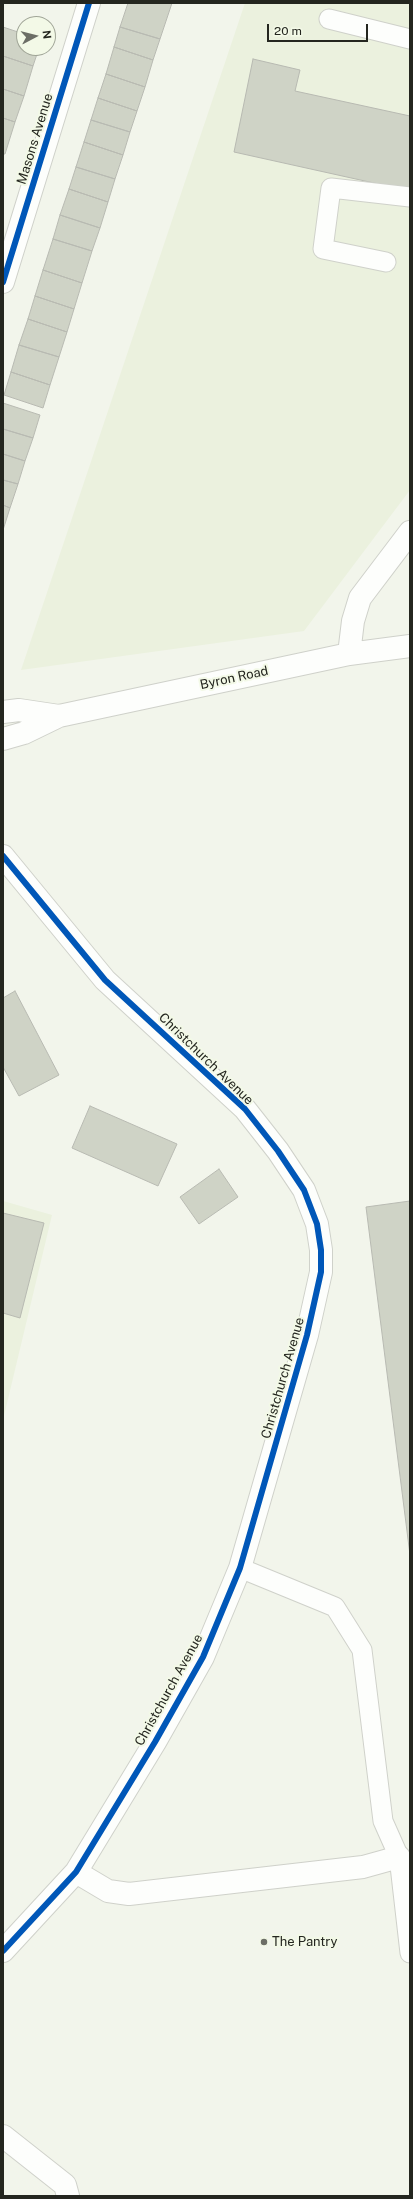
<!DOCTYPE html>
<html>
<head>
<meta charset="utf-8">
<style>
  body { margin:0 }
  #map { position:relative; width:413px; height:2199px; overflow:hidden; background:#f2f5eb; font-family:"Public Sans",sans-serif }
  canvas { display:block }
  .frame { position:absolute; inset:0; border:4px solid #24261f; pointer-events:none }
  .north { position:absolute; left:16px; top:16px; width:40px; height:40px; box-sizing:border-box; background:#f3f9e7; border:1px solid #a0a597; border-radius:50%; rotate:83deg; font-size:11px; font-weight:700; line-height:16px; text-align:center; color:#24261f }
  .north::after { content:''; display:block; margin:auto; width:14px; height:18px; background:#6c6e66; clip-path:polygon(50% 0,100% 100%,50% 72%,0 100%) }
  .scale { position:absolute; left:267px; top:24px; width:101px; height:18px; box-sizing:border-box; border:2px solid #24261f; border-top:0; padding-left:5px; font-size:12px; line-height:14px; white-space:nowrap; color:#24261f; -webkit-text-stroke:3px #f3f9e7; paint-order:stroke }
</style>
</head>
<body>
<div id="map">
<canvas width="413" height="2199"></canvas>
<div class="frame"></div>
<div class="north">N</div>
<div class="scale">20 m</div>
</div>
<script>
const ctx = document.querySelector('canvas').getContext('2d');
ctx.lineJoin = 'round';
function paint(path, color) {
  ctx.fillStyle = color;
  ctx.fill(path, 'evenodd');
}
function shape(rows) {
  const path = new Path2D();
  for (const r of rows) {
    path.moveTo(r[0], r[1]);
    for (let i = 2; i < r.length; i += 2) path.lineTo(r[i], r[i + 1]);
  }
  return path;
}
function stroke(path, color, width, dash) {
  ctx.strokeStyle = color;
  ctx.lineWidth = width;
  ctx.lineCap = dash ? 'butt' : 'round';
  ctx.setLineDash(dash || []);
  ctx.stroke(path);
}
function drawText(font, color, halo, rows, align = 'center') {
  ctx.font = font + ' "Public Sans",sans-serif';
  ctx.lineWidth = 4;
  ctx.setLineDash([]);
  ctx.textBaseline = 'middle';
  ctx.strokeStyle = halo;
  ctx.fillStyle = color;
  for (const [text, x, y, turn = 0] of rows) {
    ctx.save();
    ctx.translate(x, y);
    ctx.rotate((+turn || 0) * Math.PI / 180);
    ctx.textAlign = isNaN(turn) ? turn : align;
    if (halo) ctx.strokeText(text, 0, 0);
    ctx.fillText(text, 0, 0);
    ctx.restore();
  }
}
const built = shape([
  [245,3,410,3,410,490,304,631,21,670],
  [3,1201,52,1215,3,1420]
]);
const building = shape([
  [128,3,172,3,160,39,120,27,128,3],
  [3,27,24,34,24,48,39,48,33,66,3,56,3,27],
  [120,27,160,39,153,60,114,47,120,27],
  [114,47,153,60,145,87,106,74,114,47],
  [3,56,33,66,24,96,3,89,3,56],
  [253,59,300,70,295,91,410,116,410,191,234,152,253,59],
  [106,74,145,87,137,111,98,98,106,74],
  [3,89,24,96,15,122,3,118,3,89],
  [98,98,137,111,130,132,91,120,98,98],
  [3,118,15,122,5,154,3,154,3,118],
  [91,120,130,132,123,155,84,142,91,120],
  [84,142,123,155,115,179,76,167,84,142],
  [76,167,115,179,108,202,69,189,76,167],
  [69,189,108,202,100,228,60,215,69,189],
  [60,215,100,228,92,251,53,239,60,215],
  [53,239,92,251,82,283,43,270,53,239],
  [43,270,82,283,74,309,35,296,43,270],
  [35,296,74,309,67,332,28,319,35,296],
  [28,319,67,332,59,357,19,345,28,319],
  [19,345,59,357,50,385,11,372,19,345],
  [11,372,50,385,43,408,4,395,11,372],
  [3,403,40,415,33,438,3,429,3,403],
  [3,429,33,438,25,461,3,454,3,429],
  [3,454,25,461,18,484,3,480,3,454],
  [3,480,18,484,10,508,3,505,3,480],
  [3,505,10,508,3,530,3,505],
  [15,991,59,1075,19,1096,3,1067,3,998,15,991],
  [90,1106,177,1144,158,1186,72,1148,90,1106],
  [219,1169,238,1197,199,1224,180,1197,219,1169],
  [410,1201,410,1555,366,1207,410,1201],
  [3,1213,44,1223,20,1318,3,1313,3,1213]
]);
const lane = shape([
  [329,19,410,39],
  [386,262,323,249,331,188,410,197],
  [240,1568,335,1607,362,1650,383,1821,399,1857,410,1953]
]);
const street = shape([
  [349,654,353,621,360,598,410,532],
  [3,712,19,710,59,716],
  [3,739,24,733,59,716,349,654,410,646],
  [3,856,105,980,245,1109,278,1151,304,1190,317,1224,321,1250,321,1272,307,1335,240,1568,203,1657,155,1742,76,1872,3,1951],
  [76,1872,108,1891,129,1894,363,1867,399,1857],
  [3,2136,65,2185,68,2196]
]);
const secondary = shape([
  [3,282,89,3]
]);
const cycleway = shape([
  [3,282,89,3],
  [3,856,105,980,245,1109,278,1151,304,1190,317,1224,321,1250,321,1272,307,1335,240,1568,203,1657,155,1742,76,1872,3,1951]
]);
const markers = [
  [264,1942,4,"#6c6e66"]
];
const streetNames = [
  ["Masons Avenue",35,139,-73],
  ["Byron Road",234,678,-12],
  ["Christchurch Avenue",206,1059,44],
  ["Christchurch Avenue",283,1378,-74],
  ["Christchurch Avenue",169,1690,-61]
];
const poiNames = [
  ["The Pantry",272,1942]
];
paint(built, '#ebf1de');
paint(building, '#cfd3c6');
stroke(building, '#b8bab2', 1);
stroke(lane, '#cfd1ca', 21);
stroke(street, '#cfd1ca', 24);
stroke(secondary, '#cfd1ca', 24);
stroke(lane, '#fdfefc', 19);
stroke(street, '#fdfefc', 22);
stroke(secondary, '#fdfefc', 22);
stroke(cycleway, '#0057b8', 6);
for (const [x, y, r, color] of markers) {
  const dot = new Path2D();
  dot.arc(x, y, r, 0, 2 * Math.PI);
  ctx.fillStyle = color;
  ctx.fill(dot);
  stroke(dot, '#f3f9e7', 1.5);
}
drawText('13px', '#24261f', '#f3f9e7', streetNames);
drawText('13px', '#24261f', '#f3f9e7', poiNames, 'left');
</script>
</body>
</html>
